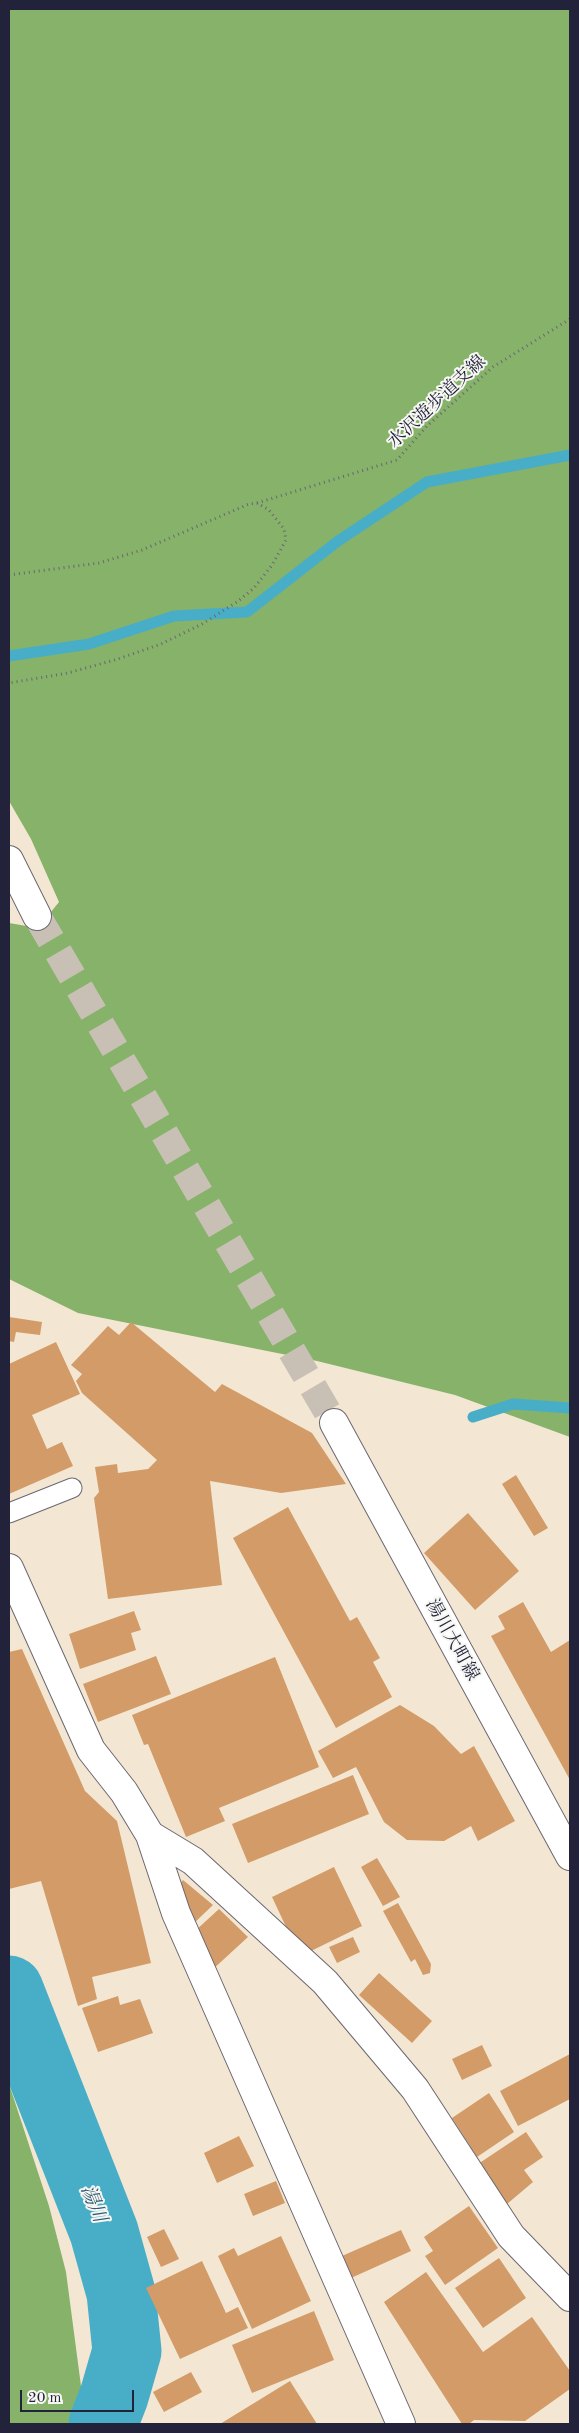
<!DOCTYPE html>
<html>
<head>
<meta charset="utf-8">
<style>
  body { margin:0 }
  #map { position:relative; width:579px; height:2433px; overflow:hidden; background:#f3e7d3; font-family:"Old Standard TT",serif }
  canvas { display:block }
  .frame { position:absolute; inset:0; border:10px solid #22223b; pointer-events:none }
  .scale { position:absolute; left:20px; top:2390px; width:114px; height:22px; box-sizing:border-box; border:2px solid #22223b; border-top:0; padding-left:6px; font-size:15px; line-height:18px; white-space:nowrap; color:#22223b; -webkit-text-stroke:4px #f6f6f2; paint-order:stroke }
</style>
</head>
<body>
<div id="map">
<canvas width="579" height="2433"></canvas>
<div class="frame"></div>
<div class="scale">20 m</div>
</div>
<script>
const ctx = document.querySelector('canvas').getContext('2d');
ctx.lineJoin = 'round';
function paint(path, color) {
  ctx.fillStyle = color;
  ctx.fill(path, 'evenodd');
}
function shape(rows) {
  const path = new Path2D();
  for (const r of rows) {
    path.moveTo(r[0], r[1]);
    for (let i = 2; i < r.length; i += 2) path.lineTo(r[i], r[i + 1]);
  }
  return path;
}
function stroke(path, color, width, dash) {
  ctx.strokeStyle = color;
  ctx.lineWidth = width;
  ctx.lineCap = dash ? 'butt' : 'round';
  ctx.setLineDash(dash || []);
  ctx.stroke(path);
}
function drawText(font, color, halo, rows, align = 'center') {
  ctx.font = font + ' "Old Standard TT","Noto Serif JP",serif';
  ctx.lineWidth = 4;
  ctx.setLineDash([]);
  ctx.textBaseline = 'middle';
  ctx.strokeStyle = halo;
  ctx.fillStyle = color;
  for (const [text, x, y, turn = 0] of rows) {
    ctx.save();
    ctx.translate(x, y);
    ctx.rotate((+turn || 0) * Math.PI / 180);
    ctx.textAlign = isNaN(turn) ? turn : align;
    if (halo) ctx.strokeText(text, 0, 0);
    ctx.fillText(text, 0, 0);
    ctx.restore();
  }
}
const forest = shape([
  [9,9,570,9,570,1437,455,1395,317,1361,78,1313,9,1279,9,923,38,928,59,902,31,839,9,801],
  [9,2084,49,2206,66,2272,81,2386,82,2424,9,2424]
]);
const stream = shape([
  [9,656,89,644,174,616,247,612,338,541,427,482,570,455],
  [473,1417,513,1404,570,1408]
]);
const river = shape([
  [9,1990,104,2232,121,2293,127,2351,114,2396,103,2424]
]);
const building = shape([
  [9,1317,42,1322,40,1335,16,1332,14,1342,9,1341],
  [131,1322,215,1392,222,1384,312,1433,346,1484,281,1493,210,1481,222,1585,108,1599,94,1498,99,1492,95,1467,117,1464,118,1473,148,1469,157,1460,82,1393,76,1381,82,1374,71,1365,108,1326,119,1335],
  [56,1342,80,1394,32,1415,47,1449,62,1442,73,1466,9,1494,9,1364],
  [516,1475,548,1528,534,1536,502,1484],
  [288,1507,350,1621,357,1617,380,1658,373,1662,392,1697,336,1728,233,1538],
  [468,1513,519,1571,475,1610,424,1553],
  [523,1602,551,1652,570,1640,570,1780,491,1636,505,1629,498,1616],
  [134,1611,141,1630,131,1633,136,1650,80,1669,69,1634],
  [22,1649,85,1791,117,1821,151,1963,92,1977,97,1999,78,2006,41,1881,9,1889,9,1652],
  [156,1656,171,1694,98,1722,83,1684],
  [275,1657,319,1767,219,1808,225,1821,186,1837,148,1744,144,1745,132,1715],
  [400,1705,434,1726,461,1754,474,1746,515,1821,478,1841,471,1826,444,1841,407,1840,384,1822,356,1767,333,1778,318,1751],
  [353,1775,369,1814,248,1863,232,1824],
  [377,1858,400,1897,383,1906,361,1867],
  [334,1867,362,1926,311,1951,288,1931,272,1897],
  [183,1880,213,1905,192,1925,175,1889],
  [398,1903,431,1964,430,1973,423,1975,415,1959,411,1962,383,1911],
  [219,1909,248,1937,211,1971,195,1931],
  [353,1937,360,1952,337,1963,329,1947],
  [379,1973,432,2021,412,2043,359,1995],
  [118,1996,120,2005,140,1999,153,2033,98,2052,82,2008],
  [482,2045,492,2066,462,2080,452,2059],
  [570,2054,570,2099,518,2126,500,2091],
  [489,2093,514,2132,477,2157,452,2118],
  [526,2132,543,2157,524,2170,533,2182,507,2204,478,2164],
  [239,2136,254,2166,217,2183,204,2153],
  [276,2181,285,2203,253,2216,244,2194],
  [469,2206,498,2248,445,2285,425,2256,433,2251,424,2237],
  [164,2229,179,2259,161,2267,147,2237],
  [401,2230,411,2251,351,2278,342,2256],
  [281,2236,311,2301,252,2329,218,2256,234,2248,238,2256],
  [499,2258,526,2298,483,2328,455,2288],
  [202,2261,226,2313,238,2307,248,2328,180,2359,146,2288],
  [426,2272,483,2352,532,2317,570,2371,570,2389,525,2421,474,2420,469,2424,462,2424,384,2302],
  [314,2311,334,2360,252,2393,232,2345],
  [191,2372,202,2392,164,2412,153,2392],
  [290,2381,317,2424,220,2424]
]);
const secondaryTunnel = shape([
  [37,916,334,1423]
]);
const path = shape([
  [257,503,397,460,427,426,493,367,570,319],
  [9,575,99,563,142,550,249,504,257,503,269,510,284,529,286,540,272,565,254,588,237,602,202,624,161,644,118,659,68,673,9,683]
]);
const lane = shape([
  [9,1513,72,1488]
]);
const street = shape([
  [9,1568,91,1750,124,1792,150,1835,193,1861,325,1982,415,2089,511,2236,570,2297],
  [150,1835,176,1913,401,2424]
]);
const secondary = shape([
  [9,860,37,916],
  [334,1423,570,1856]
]);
const streetNames = [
  ["水沢遊歩道支線",437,402,-43],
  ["湯川大町線",452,1640,61]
];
const waterNames = [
  ["湯川",93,2204,68]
];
paint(forest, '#86b26a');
stroke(stream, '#48aec8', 11);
stroke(river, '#48aec8', 69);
paint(building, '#d29b67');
stroke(secondaryTunnel, '#c9c0b5', 28, [28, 14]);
stroke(lane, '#6b6770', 21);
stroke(street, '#6b6770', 30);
stroke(secondary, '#6b6770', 30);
stroke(path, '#6b6770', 3, [1, 4]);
stroke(lane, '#fff', 19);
stroke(street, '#fff', 28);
stroke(secondary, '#fff', 28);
drawText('18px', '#22223b', '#f6f6f2', streetNames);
drawText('italic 19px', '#315a73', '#f6f6f2', waterNames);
</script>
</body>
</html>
